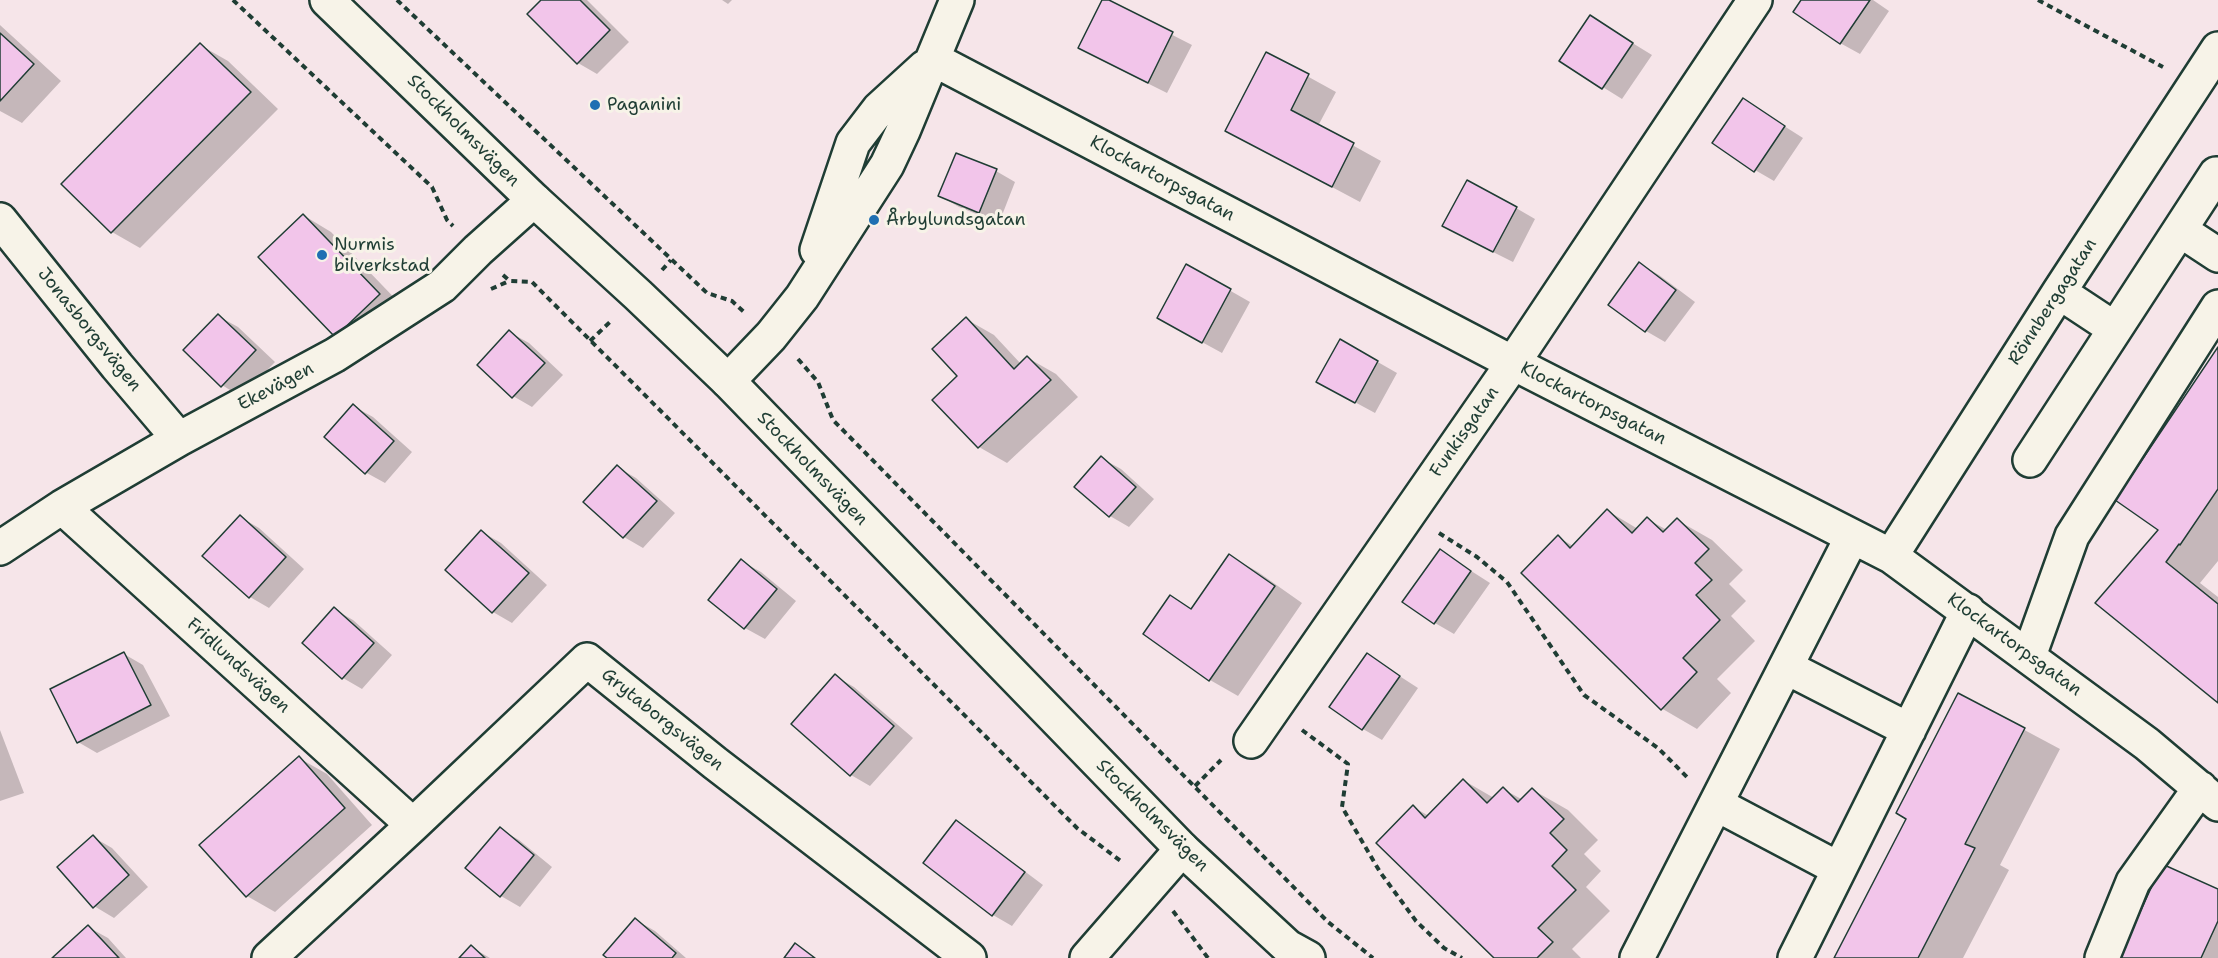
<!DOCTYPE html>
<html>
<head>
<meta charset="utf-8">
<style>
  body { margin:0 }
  canvas { display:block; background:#f6e5e9 }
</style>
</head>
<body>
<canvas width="2218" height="958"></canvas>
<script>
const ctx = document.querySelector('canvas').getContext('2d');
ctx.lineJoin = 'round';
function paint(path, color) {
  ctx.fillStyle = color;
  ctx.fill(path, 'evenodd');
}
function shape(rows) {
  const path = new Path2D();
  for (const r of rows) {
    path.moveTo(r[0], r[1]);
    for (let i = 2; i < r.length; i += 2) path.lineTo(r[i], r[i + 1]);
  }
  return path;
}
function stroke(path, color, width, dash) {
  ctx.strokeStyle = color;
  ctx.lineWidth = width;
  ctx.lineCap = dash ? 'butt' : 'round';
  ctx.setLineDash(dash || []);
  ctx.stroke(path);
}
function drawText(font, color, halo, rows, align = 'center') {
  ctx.font = font + ' "Shantell Sans",sans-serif';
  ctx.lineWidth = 6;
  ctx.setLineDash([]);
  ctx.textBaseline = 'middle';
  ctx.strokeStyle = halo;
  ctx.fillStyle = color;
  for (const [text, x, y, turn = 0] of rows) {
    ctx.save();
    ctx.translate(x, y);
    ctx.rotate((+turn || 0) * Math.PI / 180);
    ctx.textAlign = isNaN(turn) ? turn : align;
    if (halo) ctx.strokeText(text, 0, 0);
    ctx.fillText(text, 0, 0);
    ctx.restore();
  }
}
const shadow = shape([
  [543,0,587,0,629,42,597,74,578,63],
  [722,0,732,0,728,4],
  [1104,0,1192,45,1167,93,1099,59],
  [1803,0,1873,0,1889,11,1860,54,1840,43],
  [1590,17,1652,55,1622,99,1561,61],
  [0,25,61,81,22,123,0,111],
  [200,45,228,61,278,109,140,248,112,232],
  [1267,54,1336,92,1318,126,1381,161,1360,202,1227,131],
  [1743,100,1803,138,1774,181,1755,170],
  [996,171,1015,182,999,223,959,207,940,196],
  [1516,208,1535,219,1513,262,1463,237],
  [303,215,331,232,407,311,336,336],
  [1640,264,1659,275,1695,302,1665,342,1646,331,1610,304],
  [1187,266,1250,302,1222,353,1178,329],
  [218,316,238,327,275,362,241,397,222,385],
  [966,319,994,335,1021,364,1028,358,1056,374,1078,397,1007,463,979,447,934,400,959,376],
  [509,332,529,343,563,375,532,407,513,396],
  [1341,341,1397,373,1375,413,1338,393],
  [2218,349,2218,561,2200,583,2218,597,2218,701,2097,603,2160,529],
  [353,406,373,417,412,452,385,483,365,472],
  [1101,458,1121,469,1154,499,1129,527,1110,516,1076,486],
  [617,467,636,478,675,513,643,548,624,537],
  [1608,511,1638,529,1647,519,1667,530,1677,520,1712,540,1743,570,1729,584,1746,601,1731,616,1755,641,1717,679,1731,693,1697,729,1661,708,1558,537,1573,546],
  [240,517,259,528,304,569,269,608,250,597],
  [482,532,501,543,547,585,512,623,493,612,447,570],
  [1440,551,1490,583,1454,634,1435,623],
  [1230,556,1258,572,1302,603,1238,696,1210,680,1145,634,1192,610],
  [741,561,761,572,796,601,765,639,745,628,710,599],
  [334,609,353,620,392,655,362,689,343,678,304,643],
  [124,654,143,665,170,716,97,753,78,742],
  [1367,655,1418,688,1382,740,1363,729],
  [835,676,854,687,913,738,870,786,851,775],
  [1959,695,2060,749,2000,865,2009,870,1963,958,1836,958,1908,819],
  [0,730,24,793,0,801],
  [299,758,327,774,372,825,275,912,247,896],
  [1463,780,1494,798,1503,789,1523,800,1533,790,1568,810,1598,840,1584,854,1601,871,1586,887,1610,911,1572,949,1581,958,1496,958,1413,807,1429,816],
  [956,822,975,834,1043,885,1012,926,993,915],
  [500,829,519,840,552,867,520,907,501,896],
  [93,837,112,848,148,887,114,918,94,906],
  [2218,891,2218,958,2121,958],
  [636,920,655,931,686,958,609,958],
  [88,927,108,938,126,958,54,958],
  [471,947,490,958,461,958]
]);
const building = shape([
  [541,0,580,0,610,30,577,64,527,14,541,0],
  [1102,0,1109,0,1173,32,1148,83,1078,48,1102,0],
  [1801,0,1870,0,1840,44,1793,12,1801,0],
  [1590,15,1633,43,1602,89,1559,61,1590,15],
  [0,33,34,64,0,101,0,33],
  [200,43,251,92,111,233,61,184,200,43],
  [1266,52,1309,74,1291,110,1354,143,1332,187,1225,131,1266,52],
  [1743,98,1785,126,1754,172,1712,143,1743,98],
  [956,153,997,169,979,213,938,196,956,153],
  [1467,180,1517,207,1493,252,1442,226,1467,180],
  [303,214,380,294,335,337,258,257,303,214],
  [1639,262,1676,290,1645,332,1608,305,1639,262],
  [1186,264,1231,289,1202,343,1157,318,1186,264],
  [218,314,256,350,221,387,183,350,218,314],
  [966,317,1014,369,1027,356,1051,380,978,448,932,400,957,376,932,349,966,317],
  [509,330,545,363,512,398,477,365,509,330],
  [1340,339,1378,361,1355,403,1316,382,1340,339],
  [2218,347,2218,489,2180,545,2179,544,2166,562,2218,604,2218,703,2095,603,2158,530,2115,500,2218,347],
  [353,404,394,441,365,474,324,437,353,404],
  [1101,456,1136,487,1109,517,1074,487,1101,456],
  [617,465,657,501,623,538,583,502,617,465],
  [1607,509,1632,533,1647,517,1663,532,1677,518,1709,549,1695,563,1712,580,1696,595,1720,620,1683,658,1697,672,1661,710,1521,573,1558,535,1570,548,1607,509],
  [240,515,286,557,249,598,202,556,240,515],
  [481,530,529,573,492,613,445,570,481,530],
  [1440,549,1471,571,1434,624,1402,602,1440,549],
  [1229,554,1275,586,1209,681,1143,634,1170,595,1191,609,1229,554],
  [741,559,777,589,744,629,708,600,741,559],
  [334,607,374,643,342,679,302,643,334,607],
  [124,652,151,705,77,743,50,689,124,652],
  [1367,653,1400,676,1362,730,1329,707,1367,653],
  [835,674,894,726,850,776,791,724,835,674],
  [1958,693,2025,728,1965,844,1975,848,1918,958,1834,958,1906,819,1896,813,1958,693],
  [299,756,345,808,246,897,199,845,299,756],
  [1463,779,1487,803,1503,787,1518,802,1532,788,1564,819,1550,833,1567,850,1552,866,1576,890,1538,928,1553,942,1537,958,1494,958,1376,843,1413,805,1425,818,1463,779],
  [956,820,1025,872,992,916,923,863,956,820],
  [500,827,534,855,500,897,465,868,500,827],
  [93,835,129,875,93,908,57,867,93,835],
  [2162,864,2218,889,2218,921,2201,958,2119,958,2162,864],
  [635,918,676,953,672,958,607,958,603,955,635,918],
  [88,925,119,958,52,958,88,925],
  [795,943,815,958,784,958,795,943],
  [471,945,485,958,459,958,471,945]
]);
const path = shape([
  [233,0,432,187,447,220,453,226],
  [397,0,707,293,732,301,745,313],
  [2038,0,2163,67],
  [662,270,671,260],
  [503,275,510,281,532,282,1077,828,1122,862],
  [491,289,509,281],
  [590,341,612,320],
  [798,359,818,382,833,420,1328,922,1373,958],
  [1439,533,1477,557,1507,582,1584,695,1658,748,1689,779],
  [1302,730,1348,764,1342,807,1380,872,1416,921,1444,948,1462,958],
  [1195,786,1221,760],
  [1173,911,1208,958]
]);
const minor = shape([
  [933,59,1513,363,1891,556,2147,744,2218,804],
  [0,220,117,366,179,439],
  [2180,230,2218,255],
  [817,250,853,143,879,109,925,67],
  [2059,292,2115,329],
  [728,381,771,336,802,297,887,165,903,131,957,0],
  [2030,460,2216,174],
  [62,507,413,825],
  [0,548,62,507,179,439,335,355,442,286,478,250,534,200],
  [1891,556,2059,292,2218,49],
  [2029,656,2072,536,2218,307],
  [1786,667,1909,730],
  [1251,741,1513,363,1755,0],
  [1716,804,1839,869],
  [269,958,413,825,587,660,715,763,969,958],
  [1087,958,1182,849],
  [1637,958,1852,537],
  [1795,958,1968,611],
  [2102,958,2133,882,2200,788]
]);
const major = shape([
  [327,0,534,200,638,295,728,381,1182,849,1288,947,1308,958]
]);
const markers = [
  [595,105,6,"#1f6fb2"],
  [874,220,6,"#1f6fb2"],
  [322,255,6,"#1f6fb2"]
];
const poiNames = [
  ["Paganini",607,105],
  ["Årbylundsgatan",886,220],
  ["Nurmis",334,245],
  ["bilverkstad",334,266]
];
const streetNames = [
  ["Stockholmsvägen",463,131,45],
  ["Klockartorpsgatan",1162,179,28],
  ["Rönnbergagatan",2053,302,-57],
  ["Jonasborgsvägen",89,330,51],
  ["Ekevägen",276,387,-28],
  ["Klockartorpsgatan",1593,404,27],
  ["Funkisgatan",1465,432,-55],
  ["Stockholmsvägen",812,469,46],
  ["Klockartorpsgatan",2014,645,36],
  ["Fridlundsvägen",238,666,42],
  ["Grytaborgsvägen",662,720,39],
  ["Stockholmsvägen",1152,816,45]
];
paint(shadow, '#0003');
paint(building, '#f2c5ea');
stroke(building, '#1f3d34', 1.5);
stroke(minor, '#1f3d34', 38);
stroke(major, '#1f3d34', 38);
stroke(path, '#1f3d34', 4, [6, 4.5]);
stroke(minor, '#f7f3e8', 33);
stroke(major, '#f7f3e8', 33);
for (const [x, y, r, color] of markers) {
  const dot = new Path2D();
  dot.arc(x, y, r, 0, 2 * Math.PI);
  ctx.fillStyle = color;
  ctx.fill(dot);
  stroke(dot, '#f7f3e8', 2);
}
drawText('18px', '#1f3d34', '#f7f3e8', poiNames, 'left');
drawText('18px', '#1f3d34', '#f7f3e8', streetNames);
</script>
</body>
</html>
